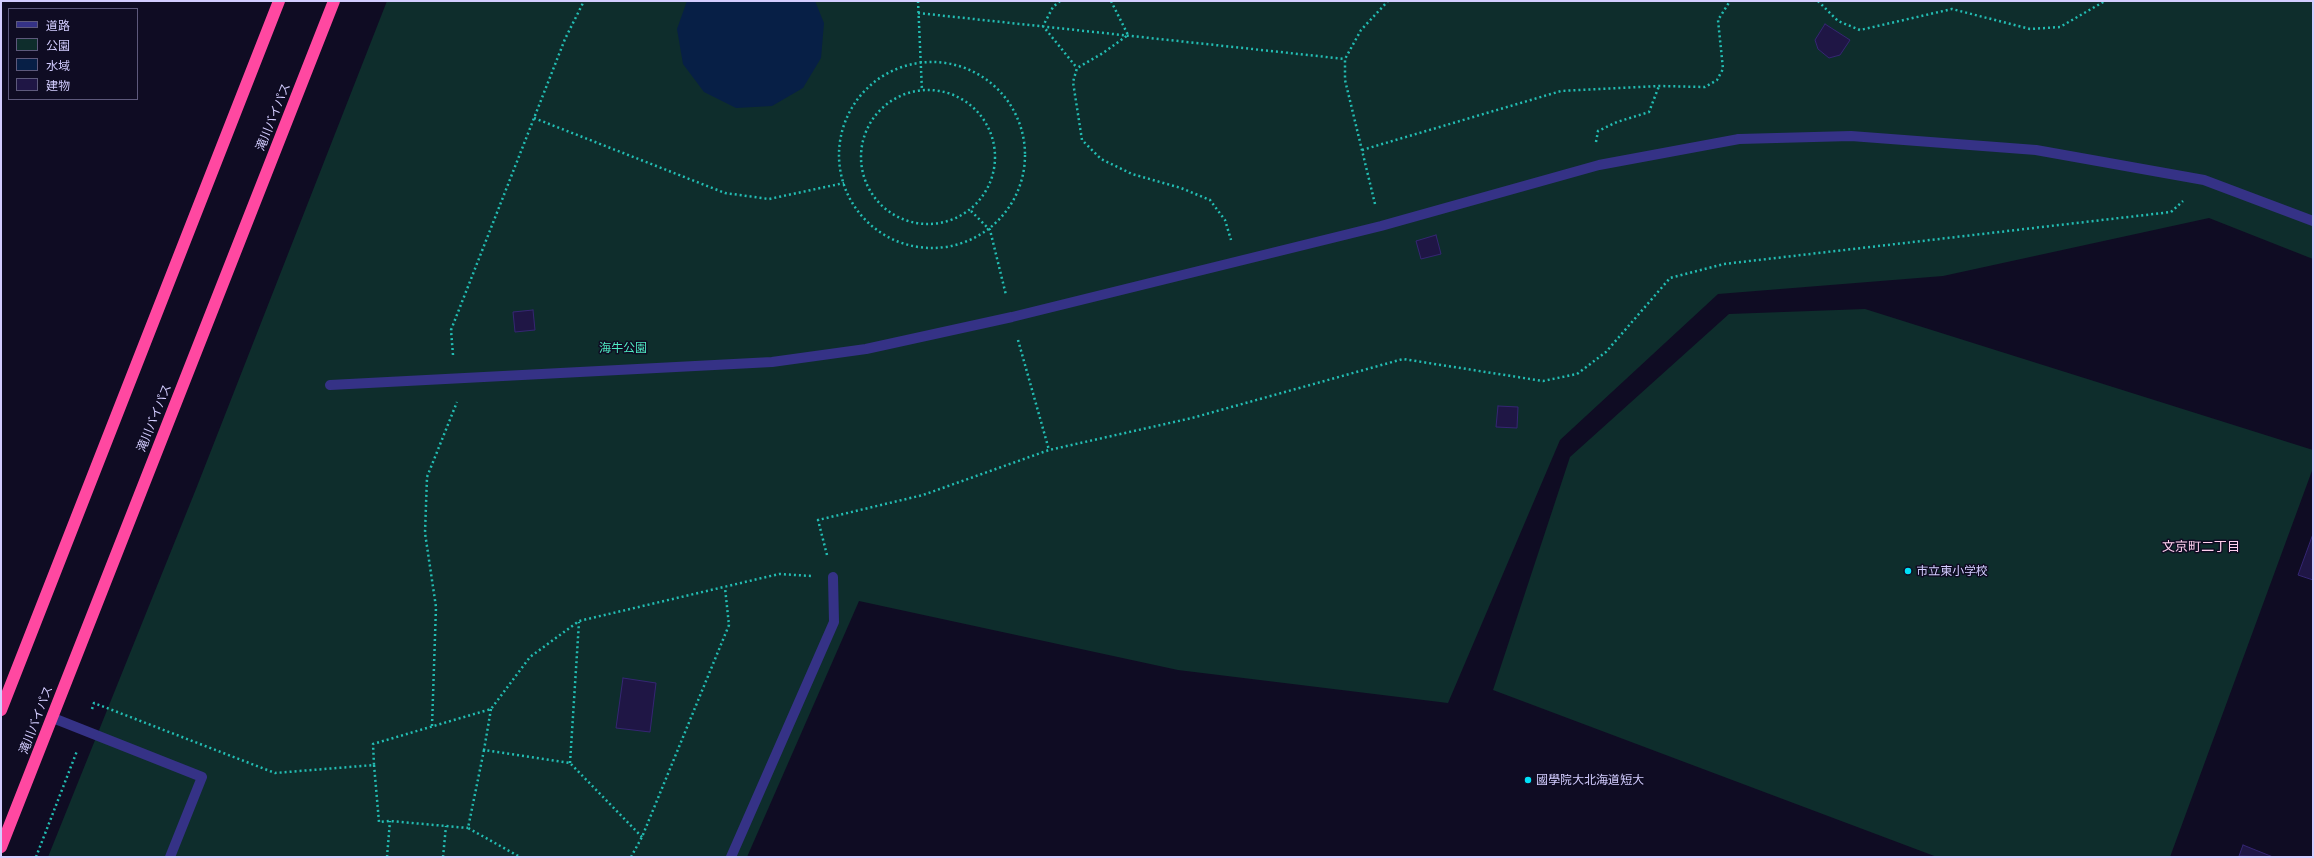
<!DOCTYPE html>
<html>
<head>
<meta charset="utf-8">
<style>
  body { margin:0 }
  #map { position:relative; width:2314px; height:858px; overflow:hidden; background:#0f0c23; font-family:Ubuntu,"Noto Sans JP",sans-serif }
  canvas { display:block }
  .frame { position:absolute; inset:0; border:2px solid #d3cdff; pointer-events:none }
  .legend { position:absolute; left:8px; top:8px; width:130px; height:92px; box-sizing:border-box; background:#0f0c23; border:1px solid #5d597b; margin:0; padding:5px 7px; list-style:none; font-size:12px; color:#d3cdff }
  .legend li { display:flex; align-items:center; gap:8px; height:20px }
  .legend b { width:20px; border:1px solid #5d597b }
</style>
</head>
<body>
<div id="map">
<canvas width="2314" height="858"></canvas>
<div class="frame"></div>
<ul class="legend">
<li><b style="height:5px;background:#353286"></b>道路</li>
<li><b style="height:11px;background:#0e2d2c"></b>公園</li>
<li><b style="height:11px;background:#071f46"></b>水域</li>
<li><b style="height:11px;background:#1f1645"></b>建物</li>
</ul>
</div>
<script>
const ctx = document.querySelector('canvas').getContext('2d');
ctx.lineJoin = 'round';
function paint(path, color) {
  ctx.fillStyle = color;
  ctx.fill(path, 'evenodd');
}
function shape(rows) {
  const path = new Path2D();
  for (const r of rows) {
    if (r.length === 3) {
      path.moveTo(r[0] + r[2], r[1]);
      path.arc(r[0], r[1], r[2], 0, 2 * Math.PI);
      continue;
    }
    path.moveTo(r[0], r[1]);
    for (let i = 2; i < r.length; i += 2) path.lineTo(r[i], r[i + 1]);
  }
  return path;
}
function stroke(path, color, width, dash) {
  ctx.strokeStyle = color;
  ctx.lineWidth = width;
  ctx.lineCap = dash ? 'butt' : 'round';
  ctx.setLineDash(dash || []);
  ctx.stroke(path);
}
function drawText(font, color, halo, rows, align = 'center') {
  ctx.font = font + ' Ubuntu,"Noto Sans JP",sans-serif';
  ctx.lineWidth = 3;
  ctx.setLineDash([]);
  ctx.textBaseline = 'middle';
  ctx.strokeStyle = halo;
  ctx.fillStyle = color;
  for (const [text, x, y, turn = 0] of rows) {
    ctx.save();
    ctx.translate(x, y);
    ctx.rotate((+turn || 0) * Math.PI / 180);
    ctx.textAlign = isNaN(turn) ? turn : align;
    if (halo) ctx.strokeText(text, 0, 0);
    ctx.fillText(text, 0, 0);
    ctx.restore();
  }
}
const green = shape([
  [387,1,2313,1,2313,259,2209,218,1943,276,1718,294,1560,440,1448,703,1178,670,859,601,747,857,48,857,196,489],
  [1865,309,2313,450,2313,468,2170,857,1937,857,1493,690,1570,457,1729,314]
]);
const water = shape([
  [687,1,815,1,824,23,821,58,803,88,772,106,736,108,704,92,683,64,677,29]
]);
const building = shape([
  [1825,24,1850,40,1840,55,1829,58,1818,49,1815,40,1825,24],
  [1436,235,1441,254,1421,259,1416,241,1436,235],
  [533,310,535,330,515,332,513,312,533,310],
  [1498,406,1518,407,1517,428,1496,427,1498,406],
  [2313,534,2313,580,2298,575,2313,534],
  [623,678,656,683,650,732,616,728,623,678],
  [2243,845,2273,857,2239,856,2243,845]
]);
const path = shape([
  [918,1,922,91],
  [1060,1,1053,7,1043,26,1077,68],
  [1111,1,1128,35,1103,53,1077,68,1073,82,1082,140,1101,159,1132,174,1181,188,1210,200,1225,220,1231,240],
  [1818,1,1838,21,1860,30,1952,9,2030,29,2060,27,2105,1],
  [918,13,1345,59],
  [932,155,93],
  [928,157,67],
  [534,118,725,193,769,199,844,183],
  [1596,142,1598,131,1617,122,1649,112,1659,86],
  [1362,150,1561,91,1659,86,1705,87,1717,80,1723,69,1718,20,1730,1],
  [1375,204,1345,80,1345,59,1361,30,1388,1],
  [971,211,990,230,1006,295],
  [1018,340,1049,450],
  [453,355,451,330,565,39,584,1],
  [827,555,818,520,923,495,1049,450,1192,418,1403,359,1543,381,1577,374,1606,352,1670,278,1724,264,2171,212,2183,201],
  [92,709,94,703,275,773,374,765,373,744,491,709,530,657,579,621,779,574,811,576],
  [491,709,484,750,570,763,642,837],
  [432,726,436,607,425,533,427,477,457,402],
  [484,750,468,828,520,857],
  [570,763,579,622],
  [374,765,379,822,390,821,468,828],
  [36,857,77,751],
  [387,857,390,821],
  [443,857,446,826],
  [631,857,642,837,729,625,725,588]
]);
const lane = shape([
  [330,385,772,362,866,349,1012,317,1381,226,1599,165,1739,139],
  [53,718,202,777,170,857]
]);
const street = shape([
  [1739,139,1851,136,2036,150,2204,180,2313,221],
  [731,857,834,622,833,577]
]);
const highway = shape([
  [1,710,279,1],
  [1,847,334,1]
]);
const markers = [
  [1908,571,4,"#00e1f8"],
  [1528,780,4,"#00e1f8"]
];
const streetNames = [
  ["滝川バイパス",273,117,-68],
  ["滝川バイパス",154,418,-68],
  ["滝川バイパス",36,720,-69]
];
const parkNames = [
  ["海牛公園",623,348]
];
const poiNames = [
  ["市立東小学校",1916,571],
  ["國學院大北海道短大",1536,780]
];
const neighbourhoodNames = [
  ["文京町二丁目",2201,547]
];
paint(green, '#0e2d2c');
paint(water, '#071f46');
paint(building, '#1f1645');
stroke(building, '#352673', 1);
stroke(path, '#23bdb3', 2.5, [2, 3]);
stroke(lane, '#353286', 10);
stroke(street, '#353286', 10);
stroke(highway, '#ff48a1', 12);
for (const [x, y, r, color] of markers) {
  const dot = new Path2D();
  dot.arc(x, y, r, 0, 2 * Math.PI);
  ctx.fillStyle = color;
  ctx.fill(dot);
  stroke(dot, '#0f0c23', 1.5);
}
drawText('12px', '#d3cdff', '#0f0c23', streetNames);
drawText('12px', '#4fe9c2', '#0f0c23', parkNames);
drawText('12px', '#d3cdff', '#0f0c23', poiNames, 'left');
drawText('13px', '#ffcfee', '#0f0c23', neighbourhoodNames);
</script>
</body>
</html>
